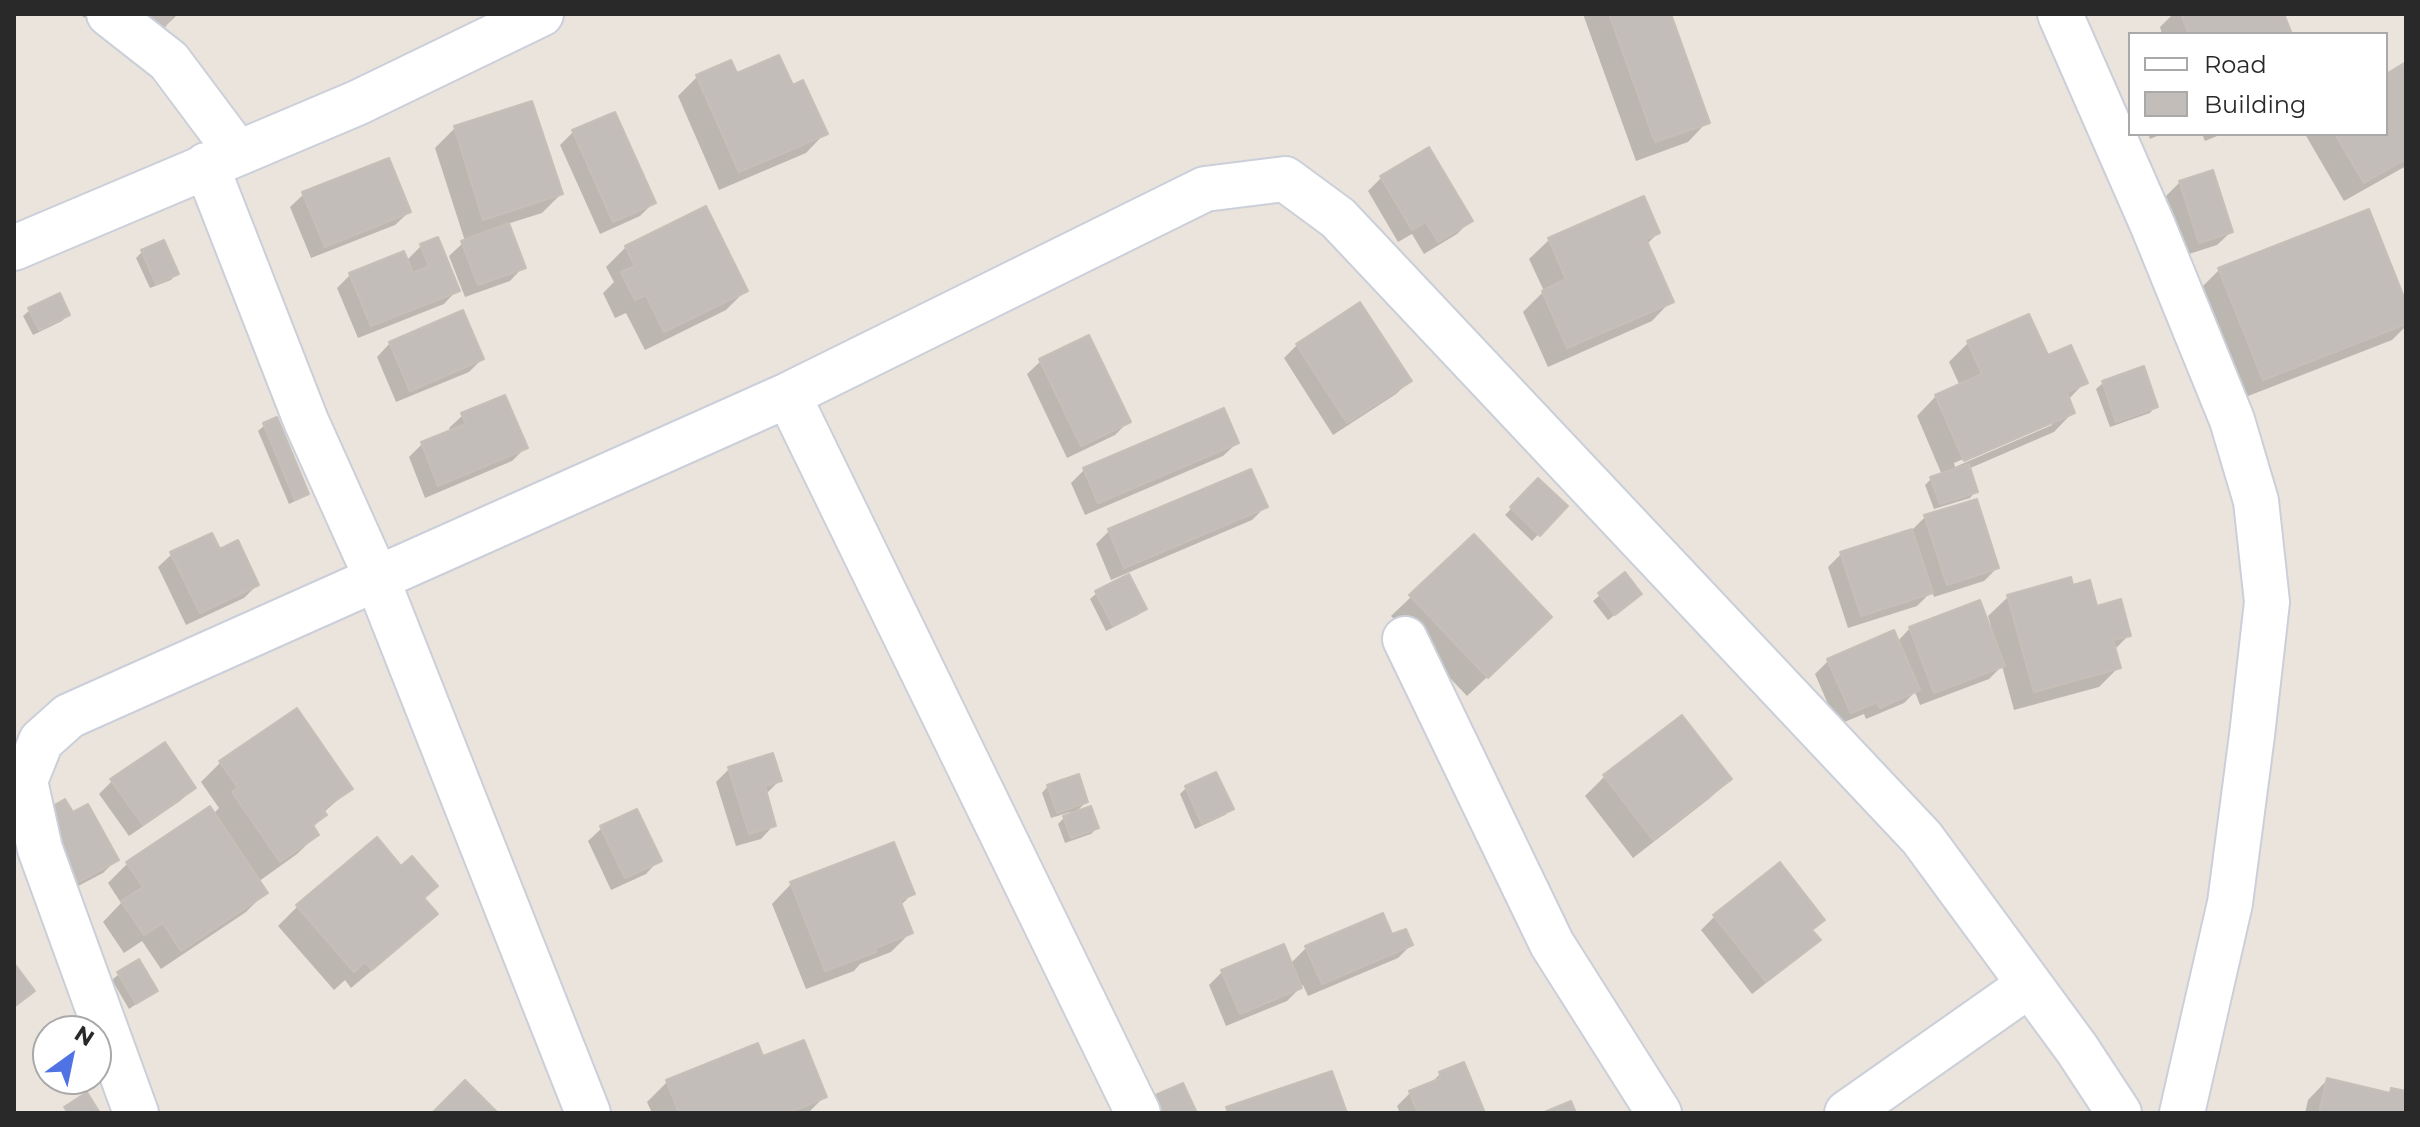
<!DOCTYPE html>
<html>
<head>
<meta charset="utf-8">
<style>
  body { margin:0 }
  #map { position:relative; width:2420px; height:1127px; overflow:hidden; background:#eae4dd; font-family:Montserrat,sans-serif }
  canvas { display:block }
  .frame { position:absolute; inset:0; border:16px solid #292929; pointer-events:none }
  .legend { position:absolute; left:2128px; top:32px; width:260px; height:104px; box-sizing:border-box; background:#fff; border:2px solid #a9a9a9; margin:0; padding:10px 14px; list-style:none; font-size:24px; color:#292929 }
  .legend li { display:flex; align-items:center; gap:16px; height:40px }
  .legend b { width:40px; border:2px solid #a9a9a9 }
  .north { position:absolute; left:32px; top:1015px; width:80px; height:80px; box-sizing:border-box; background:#fff; border:2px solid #a9a9a9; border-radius:50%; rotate:33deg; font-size:22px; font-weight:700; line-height:32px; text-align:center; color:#292929 }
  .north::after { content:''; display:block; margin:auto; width:28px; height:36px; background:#4f73e5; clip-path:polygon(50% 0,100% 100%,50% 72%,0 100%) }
</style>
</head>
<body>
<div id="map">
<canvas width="2420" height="1127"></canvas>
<div class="frame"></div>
<ul class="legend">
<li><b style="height:10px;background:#fff"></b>Road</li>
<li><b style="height:22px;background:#c2bdb9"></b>Building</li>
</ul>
<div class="north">N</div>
</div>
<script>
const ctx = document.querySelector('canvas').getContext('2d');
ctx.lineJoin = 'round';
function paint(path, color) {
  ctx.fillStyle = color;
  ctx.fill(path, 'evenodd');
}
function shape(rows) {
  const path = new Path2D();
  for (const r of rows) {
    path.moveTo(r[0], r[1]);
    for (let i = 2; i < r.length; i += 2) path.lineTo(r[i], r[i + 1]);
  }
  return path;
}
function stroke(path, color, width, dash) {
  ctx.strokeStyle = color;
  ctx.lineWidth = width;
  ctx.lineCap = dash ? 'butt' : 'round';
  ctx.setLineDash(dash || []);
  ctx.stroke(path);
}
const shadow = shape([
  [79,14,178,14,138,53],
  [1583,14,1669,14,1707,122,1688,142,1636,161],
  [2173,14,2282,14,2290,34,2162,34,2160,27],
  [2406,65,2406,166,2344,201,2305,134,2386,134,2386,76],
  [736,76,792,87,825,133,806,153,719,190,678,96,697,77],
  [531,104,561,194,542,213,507,224,523,267,510,281,465,297,449,256,465,241,435,148,455,128],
  [573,132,654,202,640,216,600,234,560,145],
  [2148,134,2162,134,2150,139],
  [2202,134,2222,134,2205,141],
  [1428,150,1470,221,1457,234,1424,254,1412,234,1398,242,1368,191,1381,178],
  [2180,182,2231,232,2217,245,2186,255,2166,196],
  [304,194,409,212,395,225,311,258,290,207],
  [1658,233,1646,245,1671,301,1652,321,1548,367,1523,312,1544,291,1529,259,1549,240],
  [421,246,457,290,444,304,358,338,337,288,350,275,406,261],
  [626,247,746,290,726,310,645,350,626,313,615,318,603,293,614,282,606,267],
  [142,252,177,273,171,280,150,288,136,258],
  [2219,270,2406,308,2406,326,2392,340,2243,398,2200,289],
  [1360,305,1410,381,1396,394,1333,435,1284,358,1297,345],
  [30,310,68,314,62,321,33,335,23,316],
  [390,343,482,359,469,372,396,402,377,357],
  [1968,343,2047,358,2085,382,2068,400,2073,412,2054,432,1968,469,1976,491,1970,498,1934,509,1925,485,1932,478,1942,475,1917,416,1936,396,1960,386,1949,362],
  [2052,421,2052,425,1955,467,1954,463],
  [1041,361,1128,422,1115,435,1067,458,1027,374],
  [2103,383,2156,406,2150,413,2110,427,2096,389],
  [1223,411,1237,443,1223,456,1085,515,1071,483,1084,470],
  [463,415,525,448,512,461,425,498,409,457,422,444,451,432,449,428],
  [265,425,307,493,300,499,289,504,258,431],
  [1538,481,1565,506,1532,541,1505,515],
  [1265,507,1252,520,1111,580,1096,544,1109,531],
  [1925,517,1997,568,1984,581,1934,597,1932,591,1917,606,1848,628,1828,567,1841,554,1911,531],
  [1474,537,1530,637,1467,696,1391,616],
  [219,552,257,585,244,598,186,625,158,567,172,554],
  [1624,575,1634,600,1608,620,1593,601],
  [2072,587,2129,635,2114,650,2119,667,2099,687,2014,710,2002,666,1989,679,1920,705,1915,692,1904,703,1866,719,1864,714,1837,725,1815,674,1828,661,1897,642,1910,628,1988,627,1991,626,1988,616,2008,597],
  [1097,593,1144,609,1138,615,1106,631,1090,599],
  [221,762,350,789,323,813,325,815,312,828,317,835,297,854,258,882,265,893,246,912,161,969,142,941,124,953,103,922,121,903,108,883,127,864,209,809,213,814,219,808,201,782],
  [729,769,780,780,765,795,774,825,761,839,736,846,716,782],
  [1604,777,1730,779,1710,798,1633,858,1585,796],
  [112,781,194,788,180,801,129,836,99,794],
  [1048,786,1086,802,1074,814,1097,828,1091,834,1065,843,1058,824,1070,812,1051,818,1042,793],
  [1186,788,1231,809,1225,815,1195,829,1180,794],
  [72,815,116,860,103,873,59,896],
  [602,828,659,860,646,874,611,890,588,841],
  [791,884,913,893,900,906,910,933,891,952,860,964,854,971,806,989,772,904],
  [422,899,435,914,416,933,351,988,345,980,334,990,278,926,298,906],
  [1715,916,1823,919,1811,931,1818,939,1805,953,1752,994,1701,930],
  [1391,937,1411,945,1398,958,1308,996,1303,985,1287,1001,1226,1026,1209,985,1222,972,1290,964,1306,948],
  [119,974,155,991,129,1009,112,980],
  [757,1046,762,1059,824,1097,808,1113,652,1113,647,1102,667,1082],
  [1440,1074,1483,1113,1400,1113,1397,1106,1410,1093,1429,1085],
  [2327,1080,2387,1094,2391,1090,2406,1093,2406,1113,2305,1113,2308,1100]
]);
const building = shape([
  [128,14,173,14,159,35,128,14],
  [1609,14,1671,14,1710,123,1655,142,1609,14],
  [2181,14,2284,14,2292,34,2189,34,2181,14],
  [779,55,793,85,803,80,828,134,739,172,696,75,731,60,737,73,779,55],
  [2406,62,2406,159,2364,183,2335,134,2386,134,2386,74,2406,62],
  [532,101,563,194,483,220,454,126,532,101],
  [615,112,656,203,613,222,572,130,615,112],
  [1429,147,1473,221,1438,242,1426,222,1412,230,1380,176,1429,147],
  [389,158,411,212,325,247,302,192,389,158],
  [2213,170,2233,232,2199,243,2179,181,2213,170],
  [1644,196,1660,233,1646,239,1674,302,1567,348,1542,291,1566,279,1548,238,1644,196],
  [706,206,748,291,664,332,646,295,635,300,621,272,635,266,625,246,706,206],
  [2369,209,2406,302,2406,324,2263,380,2218,268,2369,209],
  [509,223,526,268,478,285,461,241,509,223],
  [438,237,460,291,371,326,349,273,404,251,413,273,429,266,420,244,438,237],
  [164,240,179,274,156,284,141,250,164,240],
  [60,293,70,315,39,330,28,308,60,293],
  [1360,302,1412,381,1347,423,1296,344,1360,302],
  [463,310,484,359,410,391,389,342,463,310],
  [2029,314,2048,355,2071,345,2088,383,2067,392,2075,413,1964,461,1935,395,1982,374,1967,341,2029,314],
  [1089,335,1131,422,1081,446,1039,359,1089,335],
  [2144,366,2158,407,2116,422,2102,381,2144,366],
  [505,395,528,448,438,486,421,442,466,424,461,413,505,395],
  [1224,408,1239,443,1098,503,1083,468,1224,408],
  [277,417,309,494,295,500,263,423,277,417],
  [1969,464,1978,492,1940,504,1930,477,1969,464],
  [1251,469,1268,507,1124,568,1108,529,1251,469],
  [1538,478,1568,506,1540,536,1510,507,1538,478],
  [1977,499,1999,568,1947,585,1924,515,1977,499],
  [1912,529,1933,593,1861,616,1840,552,1912,529],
  [212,533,220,549,238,540,259,585,200,613,170,552,212,533],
  [1474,534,1552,617,1488,678,1409,595,1474,534],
  [1625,572,1642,594,1615,615,1598,593,1625,572],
  [1129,574,1147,609,1113,626,1095,591,1129,574],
  [2071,577,2073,585,2090,580,2097,606,2121,599,2131,636,2113,640,2121,668,2034,692,2007,595,2071,577],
  [1980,600,2005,666,1934,693,1909,627,1980,600],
  [1894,630,1920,690,1880,708,1877,702,1851,713,1827,659,1894,630],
  [297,708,353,789,323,809,327,815,313,825,319,835,280,862,232,792,238,788,219,761,297,708],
  [1682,715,1732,779,1653,840,1603,775,1682,715],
  [165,742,196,788,143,825,110,779,165,742],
  [773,753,782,781,765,786,776,826,749,834,728,767,773,753],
  [1216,772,1234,809,1202,824,1185,786,1216,772],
  [1079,774,1088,802,1057,813,1047,785,1079,774],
  [65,799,73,812,88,804,119,860,73,885,35,816,65,799],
  [210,806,268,893,181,951,163,923,144,935,121,901,143,887,126,862,210,806],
  [1091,806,1099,828,1071,838,1063,816,1091,806],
  [637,809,662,861,625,878,600,826,637,809],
  [377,837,401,866,412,856,438,886,424,898,438,914,372,970,365,962,354,972,296,905,377,837],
  [894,842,915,894,900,900,913,933,875,948,876,952,825,971,790,882,894,842],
  [1780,862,1825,920,1812,930,1821,940,1766,982,1713,915,1780,862],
  [1383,913,1392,934,1406,929,1413,945,1322,984,1305,946,1383,913],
  [1284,944,1302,988,1240,1014,1221,970,1284,944],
  [139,959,158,991,136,1004,117,972,139,959],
  [14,963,35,991,14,1007,14,963],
  [804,1040,827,1097,788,1113,679,1113,666,1080,758,1043,763,1056,804,1040],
  [1464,1062,1485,1113,1418,1113,1409,1091,1441,1078,1439,1072,1464,1062],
  [1332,1071,1347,1113,1228,1113,1226,1107,1332,1071],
  [2327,1078,2390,1093,2391,1088,2406,1091,2406,1113,2319,1113,2327,1078],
  [465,1080,498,1113,432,1113,465,1080],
  [1183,1083,1197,1113,1159,1113,1151,1097,1183,1083],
  [87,1092,100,1113,68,1113,64,1107,87,1092],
  [1571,1101,1576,1113,1542,1113,1571,1101]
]);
const minor = shape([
  [109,14,169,61,237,152],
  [2060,14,2153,226,2232,420,2256,501,2267,602,2252,735,2230,903,2182,1113],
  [206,165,306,421,377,579,588,1113],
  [14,248,357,103,541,14],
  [788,395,1138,1113],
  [1405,639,1552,944,1659,1113],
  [136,1113,40,849,25,781,41,741,69,716,788,395,1205,189,1285,179,1338,218,1922,838,2077,1049,2119,1113],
  [1847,1113,2029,985]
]);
paint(shadow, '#0003');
paint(building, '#c2bdb9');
stroke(building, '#c5bfb7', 2);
stroke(minor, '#cbcfd9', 48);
stroke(minor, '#fff', 44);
</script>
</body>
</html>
